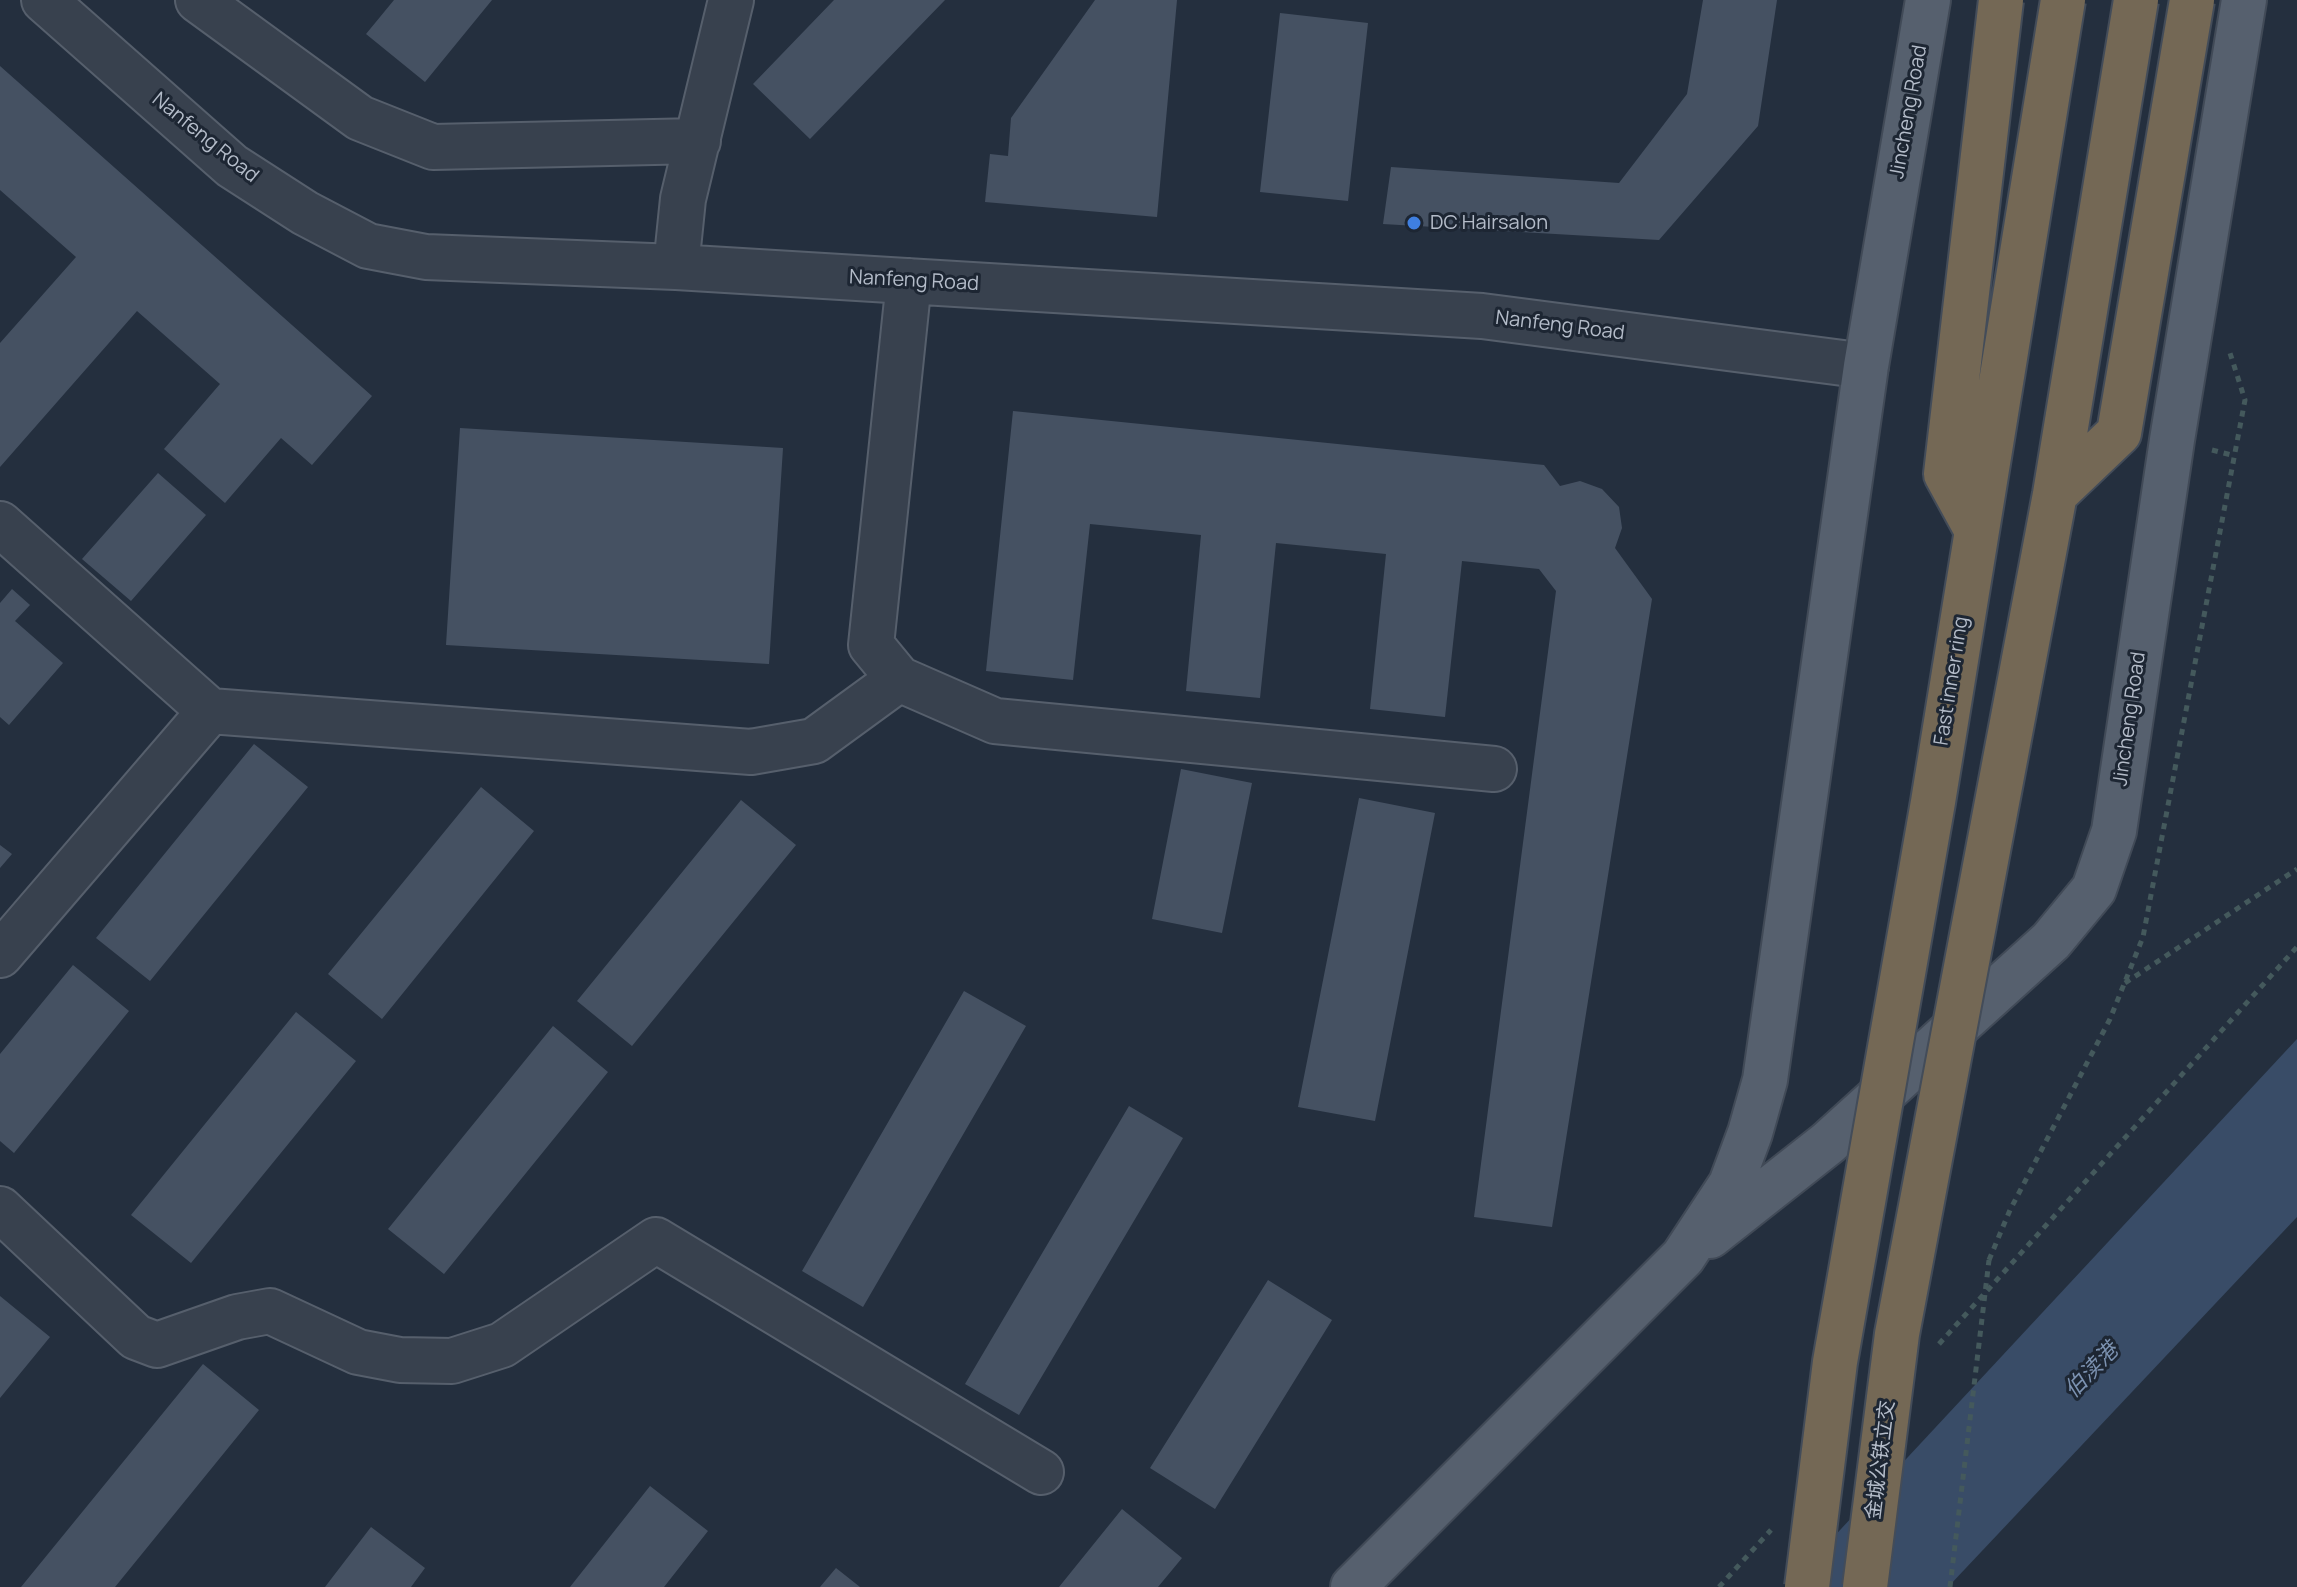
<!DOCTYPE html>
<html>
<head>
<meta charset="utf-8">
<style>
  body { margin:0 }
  canvas { display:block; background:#242f3e }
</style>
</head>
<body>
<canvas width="2297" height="1587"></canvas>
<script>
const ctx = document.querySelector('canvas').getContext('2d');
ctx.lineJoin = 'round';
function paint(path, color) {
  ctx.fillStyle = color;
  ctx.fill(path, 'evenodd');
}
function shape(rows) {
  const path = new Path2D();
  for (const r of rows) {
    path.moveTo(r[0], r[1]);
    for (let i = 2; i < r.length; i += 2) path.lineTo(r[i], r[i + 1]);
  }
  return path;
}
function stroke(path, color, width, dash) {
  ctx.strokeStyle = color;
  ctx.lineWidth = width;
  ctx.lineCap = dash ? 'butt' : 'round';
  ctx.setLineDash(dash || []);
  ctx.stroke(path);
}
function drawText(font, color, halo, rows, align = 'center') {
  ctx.font = font + ' Manrope,"Noto Sans SC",sans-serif';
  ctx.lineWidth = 6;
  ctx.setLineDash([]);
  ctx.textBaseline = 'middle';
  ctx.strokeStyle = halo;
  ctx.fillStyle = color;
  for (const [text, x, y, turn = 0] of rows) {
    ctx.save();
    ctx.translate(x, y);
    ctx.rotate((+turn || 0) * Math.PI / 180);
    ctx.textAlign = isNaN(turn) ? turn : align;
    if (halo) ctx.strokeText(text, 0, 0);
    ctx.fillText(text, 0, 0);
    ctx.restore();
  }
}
const water = shape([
  [2297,1039,2297,1217,1948,1587,1787,1587]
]);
const building = shape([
  [394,0,492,0,425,82,366,34],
  [834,0,945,0,810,139,753,84],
  [1095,0,1177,0,1157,217,985,202,990,154,1008,156,1011,118],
  [1703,0,1777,0,1758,126,1659,240,1383,224,1391,167,1619,183,1687,94],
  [1280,13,1368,23,1348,201,1260,192],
  [0,66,372,396,312,465,281,438,225,503,164,449,220,384,137,311,0,467,0,343,76,257,0,190],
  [1013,411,1544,465,1560,486,1580,481,1602,489,1619,507,1622,528,1615,548,1652,599,1552,1227,1474,1217,1556,591,1539,569,1462,561,1445,717,1370,709,1386,554,1276,543,1260,698,1186,691,1201,535,1090,524,1073,680,986,671],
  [460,428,783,448,769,664,446,645],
  [158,473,206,515,131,601,82,559],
  [12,589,30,605,15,621,63,663,9,725,0,717,0,603],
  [254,744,308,787,150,981,96,938],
  [1181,769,1252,783,1222,933,1152,919],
  [481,787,534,831,382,1019,328,974],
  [1359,798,1435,813,1375,1121,1298,1107],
  [741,800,796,845,632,1046,577,1001],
  [0,845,12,854,0,868],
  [73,965,129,1011,14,1153,0,1141,0,1054],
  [964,991,1026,1026,863,1307,802,1271],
  [296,1012,356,1061,191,1263,131,1215],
  [553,1026,608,1072,444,1274,388,1229],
  [1129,1106,1183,1138,1019,1415,965,1384],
  [1268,1280,1332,1320,1215,1509,1150,1468],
  [0,1296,50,1337,0,1398],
  [203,1364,259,1410,115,1587,21,1587],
  [650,1486,708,1531,664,1587,570,1587],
  [1122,1509,1182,1558,1158,1587,1059,1587],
  [371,1527,425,1568,411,1587,325,1587],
  [836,1568,860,1587,820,1587]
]);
const path = shape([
  [2212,450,2235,456],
  [2125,983,2297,869],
  [1989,1260,2010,1210,2110,1019,2143,937,2245,400,2230,353],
  [1939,1344,2297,947],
  [1719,1587,1771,1530]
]);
const minor = shape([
  [44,0,232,166,305,213,368,246,426,257,676,267,1482,316,1866,366],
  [198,0,360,118,433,147,698,141],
  [676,267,683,199,731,0],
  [909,281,871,645,899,679,995,721,1494,769],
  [0,524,210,711,0,955],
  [210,711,751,752,814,741,899,679],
  [0,1209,136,1337,157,1345,237,1317,270,1311,358,1352,400,1360,452,1361,502,1345,656,1240,1041,1472]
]);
const major = shape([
  [1710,1236,1828,1143,2051,941,2094,889,2114,831,2172,440,2244,0],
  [1353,1587,1683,1257,1731,1184,1750,1133,1765,1080,1866,366,1928,0]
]);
const pathBridge = shape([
  [1950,1587,1989,1260]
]);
const highwayBridge = shape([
  [2055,494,2119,433,2192,0],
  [1976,529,1946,474,2001,0],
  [1807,1587,1835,1362,1933,802,2063,0],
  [1865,1587,1897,1334,2055,494,2136,0]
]);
const markers = [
  [1414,223,8,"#3f7fe0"]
];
const streetNames = [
  ["Jincheng Road",1909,112,-80],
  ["Nanfeng Road",205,138,39],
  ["Nanfeng Road",914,281,3],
  ["Nanfeng Road",1560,326,7],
  ["Fast inner ring",1952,681,-81],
  ["Jincheng Road",2130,719,-82],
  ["金城公铁立交",1881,1460,-83]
];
const poiNames = [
  ["DC Hairsalon",1430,223]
];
const waterNames = [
  ["伯渎港",2092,1371,-46]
];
paint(water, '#394c67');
paint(building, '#455162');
stroke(minor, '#565f6c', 48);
stroke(major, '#414a57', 48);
stroke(path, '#44595c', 5, [6, 6]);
stroke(minor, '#38414e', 44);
stroke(major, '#56606e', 44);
stroke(highwayBridge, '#434c59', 48, []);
stroke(pathBridge, '#44595c', 5, [6, 6]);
stroke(highwayBridge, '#746855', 44);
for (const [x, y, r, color] of markers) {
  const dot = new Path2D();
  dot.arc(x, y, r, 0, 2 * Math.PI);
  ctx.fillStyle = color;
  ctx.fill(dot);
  stroke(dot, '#1d2633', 3);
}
drawText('20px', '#b4bcc9', '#1d2633', streetNames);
drawText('20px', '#b4bcc9', '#1d2633', poiNames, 'left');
drawText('italic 22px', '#7c92b1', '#1d2633', waterNames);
</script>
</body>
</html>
